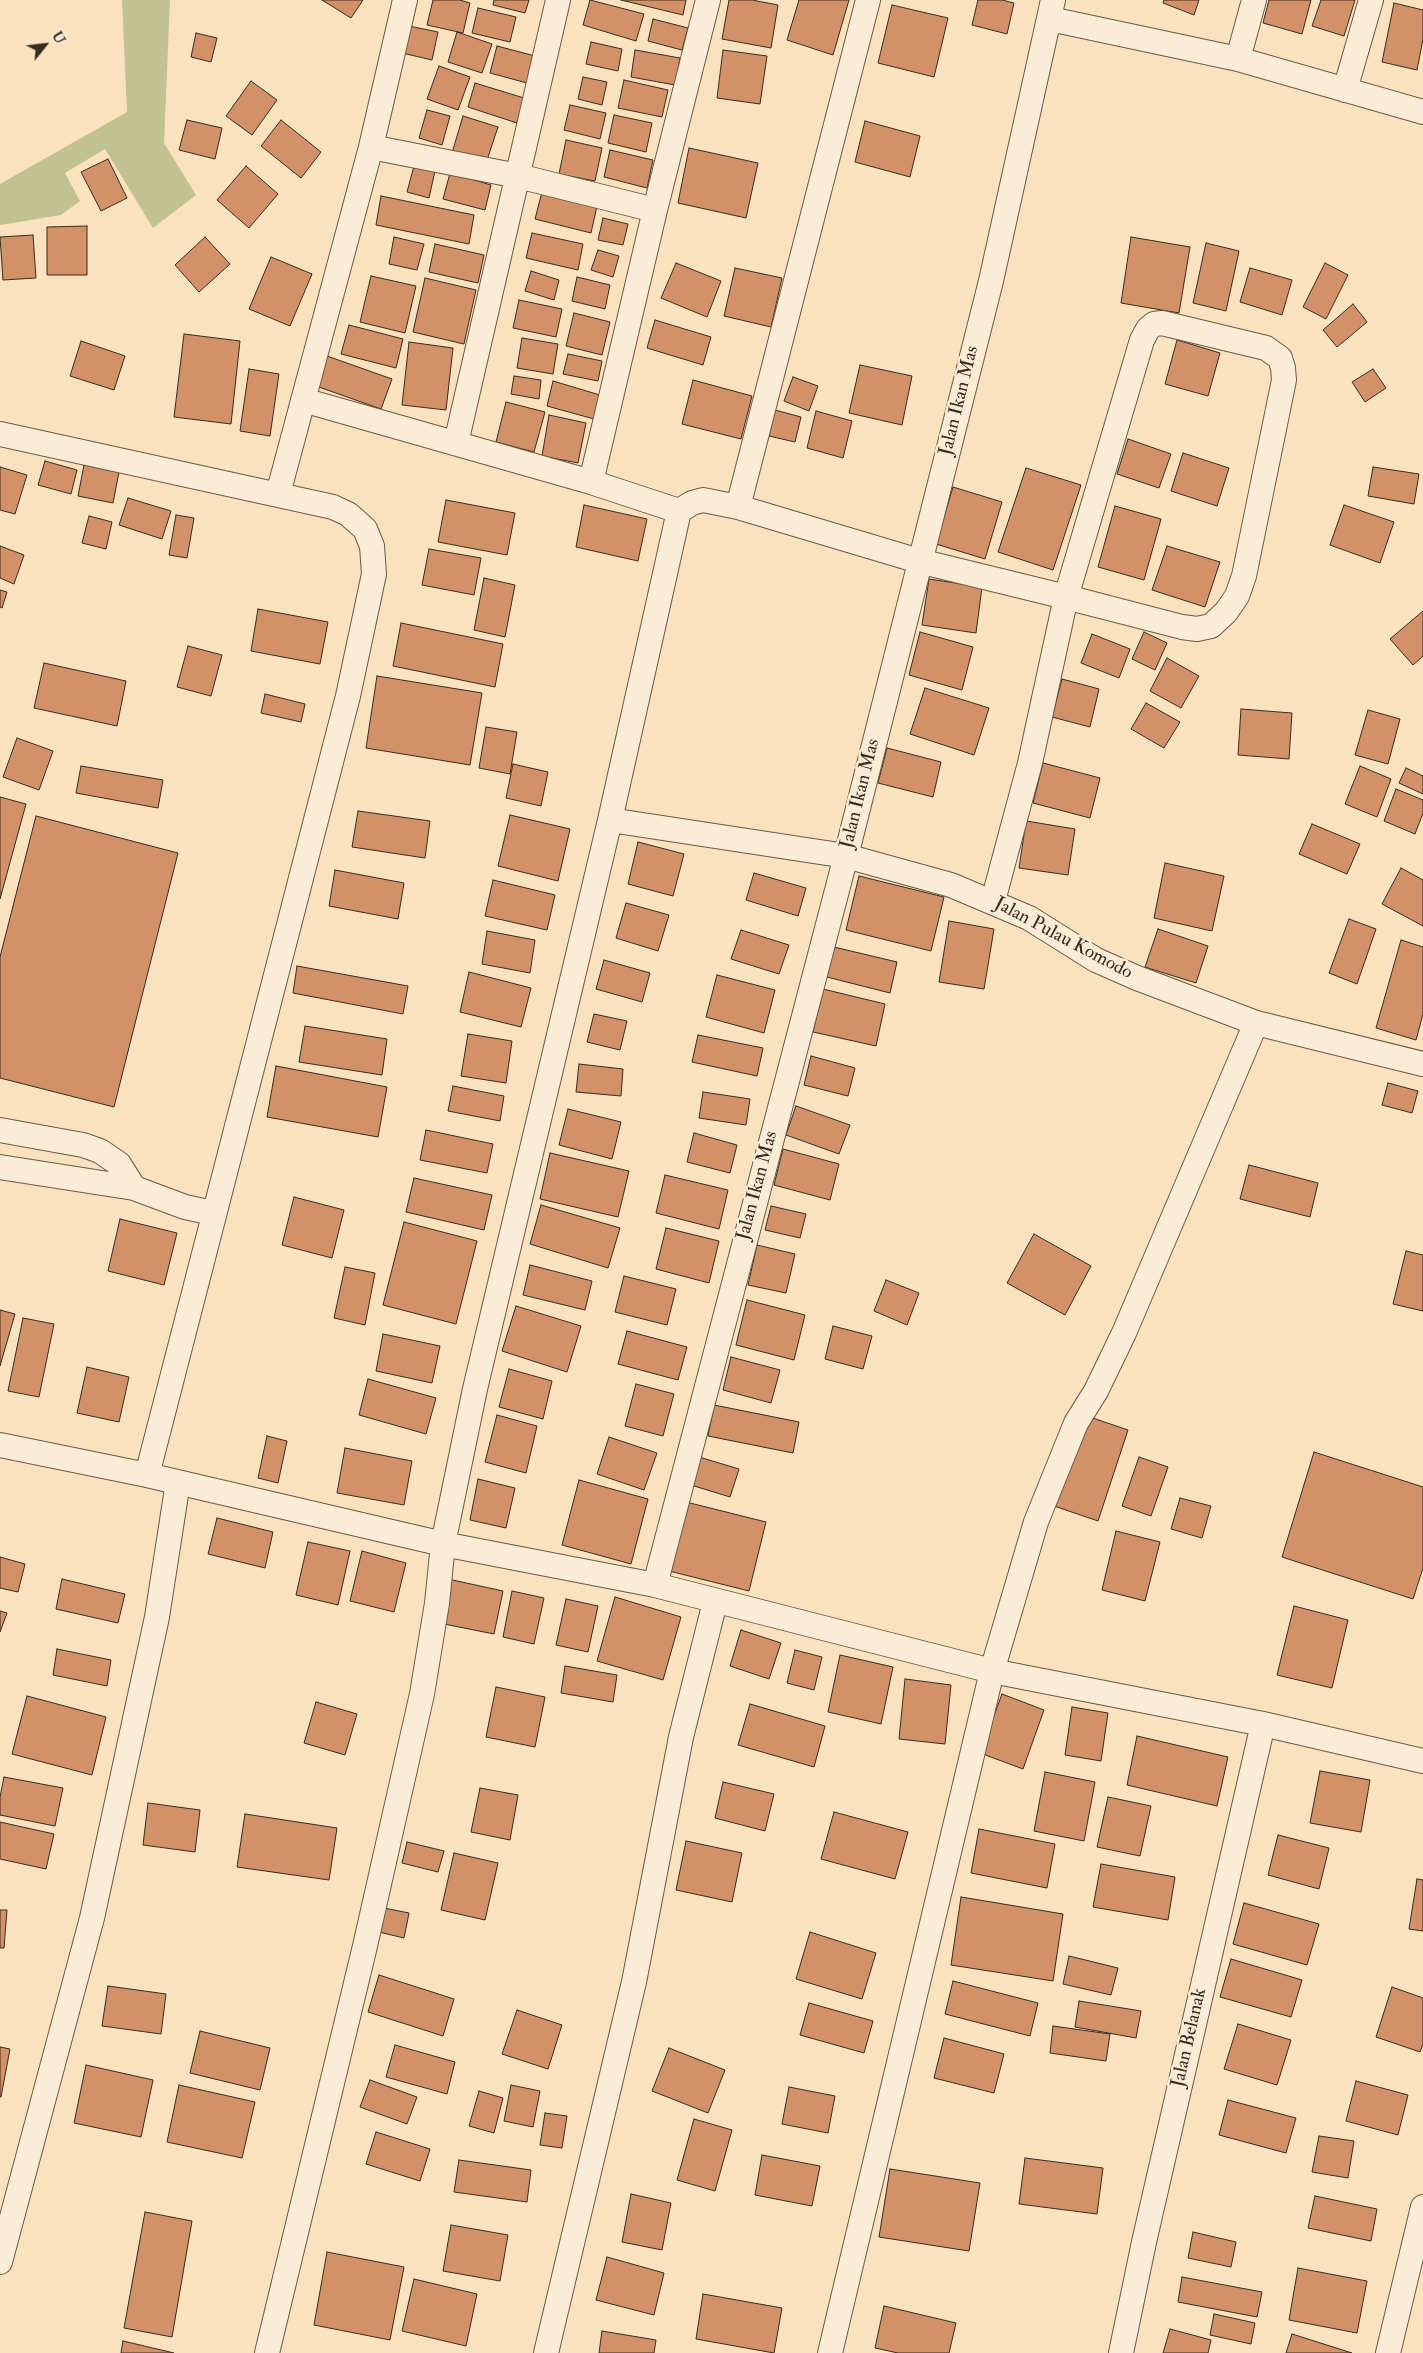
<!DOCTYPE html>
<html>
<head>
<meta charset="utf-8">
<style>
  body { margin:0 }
  #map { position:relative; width:1423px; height:2353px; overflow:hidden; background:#fae2be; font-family:"IM FELL Double Pica",serif }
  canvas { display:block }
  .north { position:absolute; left:20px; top:20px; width:50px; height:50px; -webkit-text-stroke:4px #fcecd5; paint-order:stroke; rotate:61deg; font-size:14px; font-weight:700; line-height:20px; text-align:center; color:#362c20 }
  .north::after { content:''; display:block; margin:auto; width:18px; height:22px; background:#362c20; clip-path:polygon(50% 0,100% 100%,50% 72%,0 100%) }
</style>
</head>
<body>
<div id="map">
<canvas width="1423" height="2353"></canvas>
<div class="north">U</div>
</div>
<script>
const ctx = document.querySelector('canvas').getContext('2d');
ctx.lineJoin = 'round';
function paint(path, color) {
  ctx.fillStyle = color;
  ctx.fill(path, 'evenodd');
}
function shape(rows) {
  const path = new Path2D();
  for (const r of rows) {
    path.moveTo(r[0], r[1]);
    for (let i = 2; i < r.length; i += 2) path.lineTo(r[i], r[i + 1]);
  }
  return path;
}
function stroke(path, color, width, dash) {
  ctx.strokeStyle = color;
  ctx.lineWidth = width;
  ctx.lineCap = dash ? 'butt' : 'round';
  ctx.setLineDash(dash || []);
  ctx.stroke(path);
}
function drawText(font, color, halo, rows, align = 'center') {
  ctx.font = font + ' "IM FELL Double Pica",serif';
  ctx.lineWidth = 5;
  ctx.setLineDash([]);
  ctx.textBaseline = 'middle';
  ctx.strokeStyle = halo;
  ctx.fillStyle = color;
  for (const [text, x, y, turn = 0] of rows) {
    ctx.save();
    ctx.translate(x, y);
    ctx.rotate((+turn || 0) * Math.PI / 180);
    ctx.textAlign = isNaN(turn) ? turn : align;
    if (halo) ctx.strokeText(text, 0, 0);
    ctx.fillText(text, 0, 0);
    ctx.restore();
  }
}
const green = shape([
  [122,0,170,0,164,143,196,195,153,228,105,149,65,173,80,201,61,215,0,225,0,184,127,112]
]);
const building = shape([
  [322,0,363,0,351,18,322,0],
  [433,0,460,0,470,3,463,33,427,25,433,0],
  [494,0,529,0,525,13,493,5,494,0],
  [590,0,644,14,636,41,583,25,590,0],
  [621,0,686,0,683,15,621,0],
  [729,0,752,0,778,5,771,48,722,39,729,0],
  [799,0,849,0,833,55,787,40,799,0],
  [978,0,1002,0,1014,3,1007,34,972,25,978,0],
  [1164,0,1199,0,1194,15,1163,3,1164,0],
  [1269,0,1311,0,1302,34,1263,23,1269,0],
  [1321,0,1355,0,1344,36,1312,26,1321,0],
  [1394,3,1423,10,1423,39,1417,70,1382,62,1394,3],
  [892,5,948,18,934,77,878,63,892,5],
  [478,8,516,17,510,42,472,33,478,8],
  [653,19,688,28,682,50,648,41,653,19],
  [404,25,438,32,432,60,398,52,404,25],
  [457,32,492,44,482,73,448,62,457,32],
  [196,33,217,38,211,62,191,57,196,33],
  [591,42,622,49,618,71,586,64,591,42],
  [497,46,535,56,527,83,490,73,497,46],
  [635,50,680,58,675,85,631,77,635,50],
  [723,50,767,56,760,104,717,98,723,50],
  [439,66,470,77,458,110,427,99,439,66],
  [583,77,607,82,602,105,578,99,583,77],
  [624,80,668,90,662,117,618,108,624,80],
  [251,81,277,100,252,135,226,116,251,81],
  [475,83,524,98,517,123,468,107,475,83],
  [570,105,606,113,600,139,564,130,570,105],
  [427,110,450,116,442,145,419,138,427,110],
  [614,115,652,123,646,152,608,143,614,115],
  [463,116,498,127,486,163,452,153,463,116],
  [187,120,222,128,215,159,179,150,187,120],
  [281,120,321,152,301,178,261,146,281,120],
  [865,121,920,136,910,177,855,162,865,121],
  [566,140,602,148,595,181,559,174,566,140],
  [689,148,758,163,746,218,678,203,689,148],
  [610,150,653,160,647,188,604,177,610,150],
  [108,159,127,198,101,211,81,172,108,159],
  [246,166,278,194,249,228,217,200,246,166],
  [414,166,435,171,429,198,407,192,414,166],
  [450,173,491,185,485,210,443,199,450,173],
  [542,192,597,206,591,233,535,219,542,192],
  [381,196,474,215,469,244,376,225,381,196],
  [603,218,628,224,623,245,598,240,603,218],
  [87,226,87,275,47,275,47,227,87,226],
  [532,233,583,244,578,270,526,258,532,233],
  [33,235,36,278,3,280,0,237,33,235],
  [205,237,230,264,199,292,175,265,205,237],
  [394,237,424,244,417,270,389,264,394,237],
  [1131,237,1190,247,1179,313,1121,303,1131,237],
  [1206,243,1239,251,1226,311,1193,303,1206,243],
  [435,244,484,255,478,283,429,272,435,244],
  [598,250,619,256,613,277,591,270,598,250],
  [271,257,312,274,290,326,249,309,271,257],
  [676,263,721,281,707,317,661,298,676,263],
  [1325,263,1348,275,1326,319,1303,307,1325,263],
  [735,268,782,278,771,327,724,316,735,268],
  [1250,268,1292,280,1282,315,1240,302,1250,268],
  [531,271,559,280,554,300,525,291,531,271],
  [371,276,416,286,405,333,360,322,371,276],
  [577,277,610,285,605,309,572,301,577,277],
  [425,278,476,290,464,344,413,332,425,278],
  [519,300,562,309,556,337,513,328,519,300],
  [1353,304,1367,322,1337,347,1323,330,1353,304],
  [574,313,610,322,602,355,566,346,574,313],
  [655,320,711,337,703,365,647,348,655,320],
  [349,325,403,339,396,368,341,354,349,325],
  [184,334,240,341,231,424,174,417,184,334],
  [522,338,558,344,553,374,517,368,522,338],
  [1177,340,1220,353,1208,396,1165,384,1177,340],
  [81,341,125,356,114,390,70,376,81,341],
  [409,342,453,348,446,410,402,405,409,342],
  [568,354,602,361,598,381,563,374,568,354],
  [327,356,392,379,381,409,316,386,327,356],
  [860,365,912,376,902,425,849,413,860,365],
  [249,369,279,374,270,436,240,431,249,369],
  [1373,369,1386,388,1365,402,1352,382,1373,369],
  [514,376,541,380,539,399,511,394,514,376],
  [793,377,818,386,809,411,784,401,793,377],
  [693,380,752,396,741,439,682,424,693,380],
  [553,381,600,395,594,419,547,406,553,381],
  [506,402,545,412,534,452,496,442,506,402],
  [775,410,801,417,795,442,769,436,775,410],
  [816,411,852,421,843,458,807,448,816,411],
  [549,415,586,423,578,463,542,456,549,415],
  [1128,439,1171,454,1159,488,1117,474,1128,439],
  [1183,453,1229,468,1217,506,1171,491,1183,453],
  [45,461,77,470,71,494,38,485,45,461],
  [84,465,119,472,113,503,78,496,84,465],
  [0,467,27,475,15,514,0,510,0,467],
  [1373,467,1419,474,1414,504,1368,496,1373,467],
  [1026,468,1081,485,1053,570,998,552,1026,468],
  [953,487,1002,502,985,559,936,544,953,487],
  [128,498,171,511,162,539,119,525,128,498],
  [446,500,515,513,507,555,438,542,446,500],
  [584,505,647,519,638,561,576,547,584,505],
  [1344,505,1394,522,1380,563,1330,545,1344,505],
  [1115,506,1161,519,1144,580,1098,567,1115,506],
  [176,515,194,518,187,558,169,555,176,515],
  [89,516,112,522,106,549,82,543,89,516],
  [0,546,24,555,14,584,0,578,0,546],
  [1167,546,1220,562,1205,607,1152,590,1167,546],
  [429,549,481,558,474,595,422,585,429,549],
  [484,578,515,585,505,637,474,630,484,578],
  [929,579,982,587,976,633,922,625,929,579],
  [0,590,7,592,2,608,0,607,0,590],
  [258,609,328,622,320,664,251,651,258,609],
  [1423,611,1423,656,1413,665,1390,639,1423,611],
  [401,623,503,644,495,687,393,666,401,623],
  [920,632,973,647,962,690,909,675,920,632],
  [1144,632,1167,643,1155,670,1132,659,1144,632],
  [1092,634,1130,649,1119,678,1081,663,1092,634],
  [188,646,222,655,211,696,177,687,188,646],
  [1167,658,1199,676,1181,708,1150,691,1167,658],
  [44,663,126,681,117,726,34,708,44,663],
  [377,676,482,693,470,765,366,748,377,676],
  [1062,679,1099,689,1090,727,1052,717,1062,679],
  [925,688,989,708,974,755,910,734,925,688],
  [265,694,305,704,301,722,261,713,265,694],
  [1146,703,1180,722,1164,748,1131,729,1146,703],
  [1241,709,1292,713,1289,759,1238,755,1241,709],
  [1368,710,1400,719,1388,764,1355,755,1368,710],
  [486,727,517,732,510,774,479,768,486,727],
  [17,738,53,751,39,790,3,777,17,738],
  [887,748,941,762,933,797,878,783,887,748],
  [1043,763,1100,778,1090,818,1033,803,1043,763],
  [513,764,548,772,541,806,506,798,513,764],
  [81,766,163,780,158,808,76,793,81,766],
  [1360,766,1391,779,1377,817,1345,804,1360,766],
  [1406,768,1423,776,1423,794,1399,783,1406,768],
  [1396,789,1423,800,1423,813,1415,834,1384,821,1396,789],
  [0,797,26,804,0,899,0,797],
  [358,811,430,821,425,858,352,847,358,811],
  [510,815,570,829,558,881,498,866,510,815],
  [36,816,178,853,114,1107,0,1078,0,957,36,816],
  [1026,821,1075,829,1068,875,1019,868,1026,821],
  [1312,824,1360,844,1347,874,1299,854,1312,824],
  [638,842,684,854,673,896,628,884,638,842],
  [1165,863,1224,876,1212,931,1154,918,1165,863],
  [1401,868,1423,880,1423,926,1382,904,1401,868],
  [335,870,404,883,398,919,329,906,335,870],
  [754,873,806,888,798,916,746,900,754,873],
  [859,876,944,897,931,951,846,930,859,876],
  [493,880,555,895,547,930,485,916,493,880],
  [626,903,669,915,658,951,616,938,626,903],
  [1349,919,1376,929,1357,984,1329,973,1349,919],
  [949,921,994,929,984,989,939,982,949,921],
  [1158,929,1208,946,1196,983,1145,967,1158,929],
  [741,930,789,945,779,974,731,959,741,930],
  [487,931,535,940,530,973,482,964,487,931],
  [1401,940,1423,947,1423,1014,1416,1040,1376,1028,1401,940],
  [834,947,897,962,890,993,827,977,834,947],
  [604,960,650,973,642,1002,596,989,604,960],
  [297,966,408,986,403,1014,293,993,297,966],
  [469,972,531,988,521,1027,460,1012,469,972],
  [717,975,775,990,764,1033,706,1017,717,975],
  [823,989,885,1004,876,1046,813,1032,823,989],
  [594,1014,627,1021,620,1050,587,1042,594,1014],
  [305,1026,387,1039,382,1075,299,1062,305,1026],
  [468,1034,512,1041,506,1083,461,1076,468,1034],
  [698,1035,763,1048,757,1076,692,1062,698,1035],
  [811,1056,855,1068,848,1096,804,1085,811,1056],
  [579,1064,623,1069,621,1096,576,1092,579,1064],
  [276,1066,387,1087,378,1137,267,1117,276,1066],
  [1388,1083,1418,1091,1412,1113,1382,1105,1388,1083],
  [453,1086,504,1096,500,1121,448,1111,453,1086],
  [703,1092,750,1099,746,1125,699,1118,703,1092],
  [796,1106,850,1125,839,1154,786,1135,796,1106],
  [568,1109,621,1122,612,1159,559,1145,568,1109],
  [426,1130,493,1144,487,1173,420,1160,426,1130],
  [694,1133,737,1145,730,1173,687,1162,694,1133],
  [783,1149,839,1164,830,1200,774,1185,783,1149],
  [550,1153,629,1171,618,1217,540,1199,550,1153],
  [1249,1165,1318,1183,1310,1217,1240,1199,1249,1165],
  [665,1175,728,1190,719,1229,656,1213,665,1175],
  [414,1178,492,1195,484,1230,406,1212,414,1178],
  [294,1197,344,1210,332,1258,282,1245,294,1197],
  [541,1205,620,1228,608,1268,530,1244,541,1205],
  [771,1206,806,1214,800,1238,765,1230,771,1206],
  [120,1219,177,1233,164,1285,108,1271,120,1219],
  [404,1222,477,1241,456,1324,383,1305,404,1222],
  [666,1228,719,1241,709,1283,656,1269,666,1228],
  [1034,1234,1091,1266,1065,1315,1007,1283,1034,1234],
  [757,1245,795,1254,786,1293,748,1285,757,1245],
  [1406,1251,1423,1255,1423,1311,1393,1304,1406,1251],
  [530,1265,592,1281,585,1310,523,1295,530,1265],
  [345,1267,375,1273,365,1325,334,1318,345,1267],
  [624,1276,676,1289,667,1325,615,1312,624,1276],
  [886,1280,919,1293,907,1325,874,1311,886,1280],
  [747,1300,805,1315,794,1360,736,1345,747,1300],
  [516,1306,581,1326,567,1372,502,1351,516,1306],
  [0,1310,15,1314,0,1366,0,1310],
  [23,1318,54,1324,39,1397,8,1391,23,1318],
  [833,1326,872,1336,863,1369,825,1359,833,1326],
  [627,1331,687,1347,678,1380,618,1364,627,1331],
  [383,1334,440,1346,432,1383,376,1371,383,1334],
  [731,1357,780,1370,771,1403,723,1390,731,1357],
  [87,1367,129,1377,119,1422,77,1413,87,1367],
  [509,1369,552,1381,543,1419,499,1407,509,1369],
  [368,1379,436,1398,426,1434,359,1415,368,1379],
  [636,1384,674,1394,663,1436,625,1426,636,1384],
  [714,1405,799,1422,793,1453,708,1436,714,1405],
  [497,1415,537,1426,526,1473,485,1462,497,1415],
  [1084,1415,1128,1430,1098,1521,1054,1506,1084,1415],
  [267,1436,287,1441,278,1483,258,1478,267,1436],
  [609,1437,657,1453,644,1490,597,1474,609,1437],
  [345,1448,412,1461,404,1505,337,1493,345,1448],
  [1314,1452,1423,1487,1423,1568,1413,1599,1282,1557,1314,1452],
  [699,1457,739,1469,730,1497,691,1485,699,1457],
  [1139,1457,1168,1467,1151,1516,1122,1506,1139,1457],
  [478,1479,515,1488,506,1528,470,1520,478,1479],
  [579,1480,648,1499,631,1564,562,1545,579,1480],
  [1180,1498,1211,1506,1202,1538,1171,1529,1180,1498],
  [678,1500,766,1522,749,1591,661,1569,678,1500],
  [217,1518,273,1532,265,1568,208,1554,217,1518],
  [1116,1531,1160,1542,1145,1601,1102,1590,1116,1531],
  [308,1542,350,1551,338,1605,296,1595,308,1542],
  [362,1551,406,1563,394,1612,350,1601,362,1551],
  [0,1557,25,1564,18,1592,0,1588,0,1557],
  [62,1579,125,1594,118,1623,56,1609,62,1579],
  [448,1579,503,1591,494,1634,439,1623,448,1579],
  [512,1591,544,1598,534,1644,503,1637,512,1591],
  [615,1597,681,1617,663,1680,597,1661,615,1597],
  [566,1599,598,1606,588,1652,556,1645,566,1599],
  [1294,1606,1348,1620,1332,1688,1277,1675,1294,1606],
  [0,1611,7,1613,0,1632,0,1611],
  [741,1630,781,1643,769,1679,730,1666,741,1630],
  [57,1649,111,1660,107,1686,53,1675,57,1649],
  [795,1650,822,1657,814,1690,787,1683,795,1650],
  [840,1655,893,1667,881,1724,828,1712,840,1655],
  [565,1666,617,1675,613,1702,561,1693,565,1666],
  [905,1679,951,1685,945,1744,899,1739,905,1679],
  [496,1687,545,1697,535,1747,486,1737,496,1687],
  [1002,1694,1044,1710,1023,1769,980,1753,1002,1694],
  [27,1696,106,1717,92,1775,12,1754,27,1696],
  [316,1702,357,1714,345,1755,304,1743,316,1702],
  [750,1704,825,1726,814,1767,738,1745,750,1704],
  [1072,1707,1108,1713,1101,1761,1065,1755,1072,1707],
  [1137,1736,1228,1757,1217,1806,1127,1785,1137,1736],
  [1320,1771,1370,1780,1361,1832,1310,1823,1320,1771],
  [1045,1772,1095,1782,1084,1841,1034,1831,1045,1772],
  [4,1777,63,1788,55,1826,0,1815,0,1797,4,1777],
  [723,1782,774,1794,765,1831,715,1818,723,1782],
  [480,1788,518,1795,510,1840,471,1832,480,1788],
  [1108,1797,1151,1806,1140,1856,1097,1847,1108,1797],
  [148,1803,200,1810,195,1852,143,1845,148,1803],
  [834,1812,908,1832,895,1879,821,1859,834,1812],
  [245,1814,337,1828,329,1880,237,1867,245,1814],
  [0,1822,54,1834,46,1869,0,1859,0,1822],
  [979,1829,1055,1844,1047,1888,971,1873,979,1829],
  [1278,1835,1329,1848,1319,1889,1268,1875,1278,1835],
  [686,1841,742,1853,732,1902,676,1890,686,1841],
  [407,1842,444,1851,438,1872,402,1863,407,1842],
  [454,1853,498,1863,485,1920,441,1910,454,1853],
  [1101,1864,1175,1877,1168,1920,1093,1907,1101,1864],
  [1417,1879,1423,1880,1423,1931,1409,1929,1417,1879],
  [961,1897,1063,1914,1053,1981,951,1965,961,1897],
  [1244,1903,1319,1924,1307,1965,1233,1944,1244,1903],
  [384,1908,409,1913,404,1938,379,1932,384,1908],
  [0,1910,7,1910,4,1948,0,1948,0,1910],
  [810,1932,876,1953,862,1999,796,1979,810,1932],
  [1069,1956,1118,1968,1111,1995,1063,1984,1069,1956],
  [1231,1959,1302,1980,1291,2017,1220,1997,1231,1959],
  [379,1975,454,1999,443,2036,368,2012,379,1975],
  [953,1981,1038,2003,1030,2036,945,2014,953,1981],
  [108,1986,166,1994,161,2034,102,2026,108,1986],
  [1392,1987,1423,1998,1423,2044,1420,2052,1376,2037,1392,1987],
  [1079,2001,1141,2011,1136,2038,1075,2027,1079,2001],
  [809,2003,873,2021,864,2053,800,2035,809,2003],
  [517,2010,562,2025,548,2069,502,2054,517,2010],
  [1238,2024,1291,2040,1277,2085,1224,2069,1238,2024],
  [1053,2026,1110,2034,1106,2061,1050,2053,1053,2026],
  [200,2031,270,2048,260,2090,190,2073,200,2031],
  [944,2038,1004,2054,994,2093,934,2078,944,2038],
  [395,2045,455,2062,447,2094,386,2077,395,2045],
  [0,2047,10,2049,1,2097,0,2097,0,2047],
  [669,2048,725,2070,708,2113,652,2091,669,2048],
  [86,2065,153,2080,141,2137,74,2123,86,2065],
  [370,2080,417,2097,407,2124,360,2107,370,2080],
  [1356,2081,1408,2095,1398,2135,1346,2121,1356,2081],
  [179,2085,255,2102,242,2158,167,2142,179,2085],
  [511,2085,540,2091,533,2127,504,2121,511,2085],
  [789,2087,835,2096,828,2133,782,2124,789,2087],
  [479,2091,503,2098,494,2133,469,2126,479,2091],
  [1228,2100,1296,2118,1286,2153,1219,2135,1228,2100],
  [545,2113,567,2116,562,2148,540,2145,545,2113],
  [694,2119,732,2130,715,2191,677,2180,694,2119],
  [376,2132,430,2149,420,2181,366,2164,376,2132],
  [1319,2136,1354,2141,1348,2178,1312,2172,1319,2136],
  [762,2155,820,2166,812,2206,755,2195,762,2155],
  [1025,2158,1103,2168,1097,2214,1019,2204,1025,2158],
  [459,2160,531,2170,527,2202,454,2192,459,2160],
  [890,2169,980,2183,969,2251,879,2237,890,2169],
  [631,2194,671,2203,662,2250,622,2242,631,2194],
  [1315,2196,1377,2209,1371,2241,1308,2228,1315,2196],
  [145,2212,192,2221,172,2337,124,2328,145,2212],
  [451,2225,508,2235,500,2281,443,2271,451,2225],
  [1193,2232,1236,2242,1231,2267,1188,2258,1193,2232],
  [327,2252,404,2267,390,2340,314,2325,327,2252],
  [607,2257,664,2273,654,2315,596,2300,607,2257],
  [1298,2268,1367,2281,1357,2333,1289,2320,1298,2268],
  [1182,2277,1262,2292,1257,2317,1178,2302,1182,2277],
  [414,2279,477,2294,466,2346,402,2331,414,2279],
  [703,2294,782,2308,774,2353,696,2339,703,2294],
  [884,2306,956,2323,949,2353,898,2353,875,2348,884,2306],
  [1214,2314,1255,2323,1251,2344,1210,2335,1214,2314],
  [1170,2329,1211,2340,1208,2353,1163,2353,1170,2329],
  [602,2331,656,2340,654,2353,599,2353,602,2331],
  [1292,2334,1352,2353,1286,2353,1292,2334],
  [123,2341,174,2353,121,2353,123,2341]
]);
const minor = shape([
  [1050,19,1238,59,1423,112],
  [1238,59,1254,0],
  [1345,90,1371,0],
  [371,147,518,176,655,210],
  [303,400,591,482,679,511,692,503,703,500,738,507,919,561,1066,597,1182,627,1197,629,1211,626,1226,612,1237,596,1244,576,1284,380,1283,368,1280,358,1266,348,1162,323,1154,324,1148,329,1142,340,1066,597,1030,763,993,901],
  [0,434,333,507,348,514,365,529,372,546,374,574,348,696,147,1475],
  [456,443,558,0],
  [591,482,655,210,708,0],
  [278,494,371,147,405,0],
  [738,507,868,0],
  [610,820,846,856,951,885,1029,918,1096,960,1137,978,1256,1023,1423,1064],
  [0,1130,83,1145,100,1151,119,1164,134,1188],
  [0,1167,134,1188,185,1207,213,1213],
  [0,1445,147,1475,443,1544,655,1585,992,1671,1263,1724,1423,1761],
  [655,1585,846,856,991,281,1053,0],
  [0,2262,92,1918,157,1617,178,1482],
  [267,2353,365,1946,422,1694,437,1603,443,1544,475,1389,610,820,679,511],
  [546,2353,634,1982,681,1737,715,1602],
  [830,2353,992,1671,1036,1522,1076,1423,1096,1391,1124,1333,1256,1023],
  [1121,2353,1144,2242,1263,1724],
  [1388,2353,1423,2207]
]);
const streetNames = [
  ["Jalan Ikan Mas",960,401,-76],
  ["Jalan Ikan Mas",861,794,-76],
  ["Jalan Pulau Komodo",1063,939,28],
  ["Jalan Ikan Mas",758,1186,-75],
  ["Jalan Belanak",1190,2038,-77]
];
paint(green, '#c0c390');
paint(building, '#d29168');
stroke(building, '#362c20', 1);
stroke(minor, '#675a48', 26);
stroke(minor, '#fcecd5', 24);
drawText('19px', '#362c20', '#fcecd5', streetNames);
</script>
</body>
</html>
